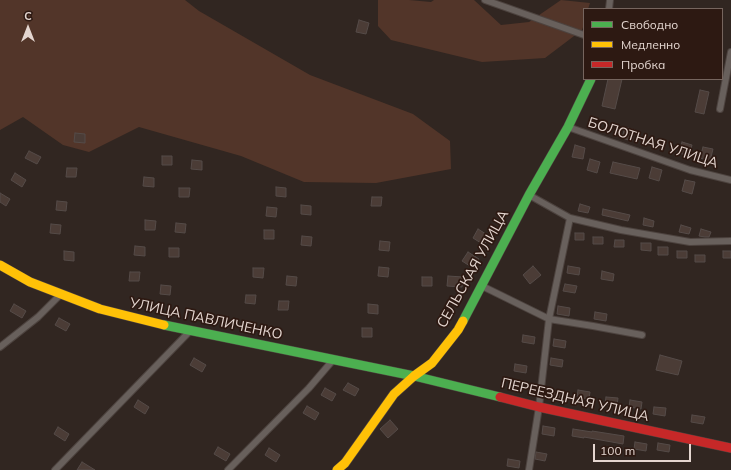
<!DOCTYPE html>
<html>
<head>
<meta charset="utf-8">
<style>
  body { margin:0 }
  #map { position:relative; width:731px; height:470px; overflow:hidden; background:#312621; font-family:Mulish,sans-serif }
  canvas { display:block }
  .legend { position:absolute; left:583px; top:8px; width:140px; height:72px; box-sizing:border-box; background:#2d1912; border:1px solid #76655e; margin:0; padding:5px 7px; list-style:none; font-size:12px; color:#e4d6d0 }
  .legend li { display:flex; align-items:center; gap:8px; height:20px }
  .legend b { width:20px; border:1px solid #76655e }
  .north { position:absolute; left:8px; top:8px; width:40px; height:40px; -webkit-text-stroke:3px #2d1912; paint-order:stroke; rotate:0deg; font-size:11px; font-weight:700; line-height:16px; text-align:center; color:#e4d6d0 }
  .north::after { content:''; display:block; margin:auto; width:14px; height:18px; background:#e4d6d0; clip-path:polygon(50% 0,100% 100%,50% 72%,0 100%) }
  .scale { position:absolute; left:593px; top:444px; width:98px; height:18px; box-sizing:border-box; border:2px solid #e4d6d0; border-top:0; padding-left:5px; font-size:12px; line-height:14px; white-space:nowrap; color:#e4d6d0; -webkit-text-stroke:3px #2d1912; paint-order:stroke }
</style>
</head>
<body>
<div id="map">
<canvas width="731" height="470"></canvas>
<ul class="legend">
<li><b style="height:5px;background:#4caf50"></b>Свободно</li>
<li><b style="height:5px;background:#ffc107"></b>Медленно</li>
<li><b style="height:5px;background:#c62828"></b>Пробка</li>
</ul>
<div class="north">С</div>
<div class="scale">100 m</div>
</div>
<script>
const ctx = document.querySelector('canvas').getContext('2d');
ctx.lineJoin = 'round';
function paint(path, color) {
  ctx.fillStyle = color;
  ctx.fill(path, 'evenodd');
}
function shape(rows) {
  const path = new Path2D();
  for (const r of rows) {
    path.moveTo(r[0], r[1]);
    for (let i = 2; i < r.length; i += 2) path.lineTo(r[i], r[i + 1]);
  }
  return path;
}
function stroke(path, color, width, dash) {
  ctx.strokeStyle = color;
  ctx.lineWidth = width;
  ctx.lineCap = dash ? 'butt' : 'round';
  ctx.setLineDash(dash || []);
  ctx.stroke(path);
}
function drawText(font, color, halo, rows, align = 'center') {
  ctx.font = font + ' Mulish,sans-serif';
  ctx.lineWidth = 3.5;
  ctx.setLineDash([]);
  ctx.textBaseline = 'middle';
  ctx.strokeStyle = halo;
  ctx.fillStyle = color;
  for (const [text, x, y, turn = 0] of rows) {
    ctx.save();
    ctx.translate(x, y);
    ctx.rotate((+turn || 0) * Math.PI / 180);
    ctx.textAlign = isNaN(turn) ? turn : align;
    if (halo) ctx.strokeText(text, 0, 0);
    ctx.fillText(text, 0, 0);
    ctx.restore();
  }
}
const green = shape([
  [0,0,185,0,199,11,310,75,413,114,450,141,451,169,376,183,304,182,241,156,139,127,89,152,63,145,23,117,0,130],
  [378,0,409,0,431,2,434,0,474,0,501,25,529,22,561,0,590,3,588,9,584,9,584,24,582,30,545,58,482,62,391,40,378,26]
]);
const building = shape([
  [359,20,369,23,366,34,356,32,359,20],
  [608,79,622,79,615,109,602,106,608,79],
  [700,90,709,92,704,114,695,112,700,90],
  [625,127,635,130,632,141,622,138,625,127],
  [75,133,85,134,85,143,74,142,75,133],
  [682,142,692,145,689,156,679,153,682,142],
  [575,145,585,148,583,159,572,157,575,145],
  [703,147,713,149,710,161,700,158,703,147],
  [29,151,41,157,37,164,25,158,29,151],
  [162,156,172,156,172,165,162,165,162,156],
  [590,159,600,162,597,173,587,170,590,159],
  [192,160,202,161,202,170,191,169,192,160],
  [613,162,640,168,637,179,610,173,613,162],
  [652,167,662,170,659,181,649,178,652,167],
  [67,168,77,168,76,177,66,177,67,168],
  [15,173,26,180,22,187,11,180,15,173],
  [144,177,154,178,154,187,143,186,144,177],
  [685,180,695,182,692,194,682,191,685,180],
  [276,187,286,188,286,197,276,196,276,187],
  [179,188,190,188,189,197,179,197,179,188],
  [0,193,10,199,6,206,0,202,0,193],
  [372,197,382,197,381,206,371,206,372,197],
  [57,201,67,202,66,211,56,210,57,201],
  [580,204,590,207,588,213,578,211,580,204],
  [301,205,311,206,311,215,301,214,301,205],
  [267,207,277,208,276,217,266,216,267,207],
  [603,209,630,215,628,221,602,215,603,209],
  [644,218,654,221,653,227,643,225,644,218],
  [145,220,156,221,155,230,145,230,145,220],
  [176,223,186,224,185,233,175,232,176,223],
  [51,224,61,225,60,234,50,233,51,224],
  [681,225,691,228,689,234,679,232,681,225],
  [478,229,489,236,484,245,473,238,478,229],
  [701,229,711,232,709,237,705,237,699,236,701,229],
  [264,230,274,230,274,239,264,239,264,230],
  [575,233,584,233,584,240,575,240,575,233],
  [302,236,312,237,311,246,301,245,302,236],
  [593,237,603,237,603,244,593,244,593,237],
  [615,240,624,240,624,247,614,247,615,240],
  [380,241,390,242,389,251,379,250,380,241],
  [641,243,651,243,651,251,641,250,641,243],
  [135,246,145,247,145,256,134,255,135,246],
  [658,247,668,247,668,255,658,255,658,247],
  [169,248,179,248,179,257,169,257,169,248],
  [64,251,74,252,74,261,64,260,64,251],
  [677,251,687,251,687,258,677,258,677,251],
  [723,251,731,251,731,258,723,258,723,251],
  [468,252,479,259,473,268,462,261,468,252],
  [695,255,705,255,705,262,695,262,695,255],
  [533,266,541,275,530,284,523,275,533,266],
  [568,266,580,268,579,275,567,273,568,266],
  [379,267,389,268,388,277,378,276,379,267],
  [253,268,264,268,263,278,253,277,253,268],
  [602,271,614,274,613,281,601,279,602,271],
  [130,272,140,272,139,281,129,281,130,272],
  [287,276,297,277,296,286,286,285,287,276],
  [448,276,463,277,462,287,447,286,448,276],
  [422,277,432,277,432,286,422,286,422,277],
  [565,284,577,286,575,293,563,291,565,284],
  [161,285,171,286,170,295,160,294,161,285],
  [246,295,256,295,255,304,245,303,246,295],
  [279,301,289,301,288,310,278,310,279,301],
  [14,304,26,311,22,318,10,311,14,304],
  [368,304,378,305,378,314,368,313,368,304],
  [558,306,570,308,569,316,557,314,558,306],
  [595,312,607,314,606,321,594,319,595,312],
  [59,318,70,324,66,331,55,325,59,318],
  [362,328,372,328,372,337,362,337,362,328],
  [523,335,535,337,534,344,522,342,523,335],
  [554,339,566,341,565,348,553,346,554,339],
  [660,355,682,361,678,375,656,370,660,355],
  [194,358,206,365,202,372,190,365,194,358],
  [551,358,563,360,562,367,550,365,551,358],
  [515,364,527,366,526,373,514,371,515,364],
  [348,383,359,389,355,396,343,390,348,383],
  [325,388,336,394,332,401,321,395,325,388],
  [578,390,590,392,589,399,577,397,578,390],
  [550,392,562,394,561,401,549,399,550,392],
  [606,397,618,398,617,406,605,404,606,397],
  [138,400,149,407,145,414,134,407,138,400],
  [630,400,642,402,641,409,629,407,630,400],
  [307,406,319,413,315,420,303,413,307,406],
  [654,407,666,408,665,416,653,414,654,407],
  [692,415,705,417,703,424,691,422,692,415],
  [390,420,398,429,388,438,380,429,390,420],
  [543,426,555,428,554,436,542,434,543,426],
  [58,427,69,434,65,441,54,434,58,427],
  [573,429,592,432,592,431,624,436,623,444,584,437,584,438,572,436,573,429],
  [635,442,647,444,646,451,634,449,635,442],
  [658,443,670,445,669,452,657,450,658,443],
  [218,447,230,454,226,461,214,454,218,447],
  [269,448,280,455,276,462,265,455,269,448],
  [536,452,547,454,545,461,535,459,536,452],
  [508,459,520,461,519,468,507,466,508,459],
  [82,462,95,470,77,470,82,462]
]);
const street = shape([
  [485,0,584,35],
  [609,9,610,0],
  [720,109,731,52],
  [568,127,690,170,731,180],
  [529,195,570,218,621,230,690,242,731,241],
  [482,286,549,319,593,326,642,335],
  [0,347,38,317,61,294],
  [55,470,191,330],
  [228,470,309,388,333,360],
  [529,470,539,407,549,319,570,218]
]);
const fast = shape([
  [463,321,529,195,568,127,591,79],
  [164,325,414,376,500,397]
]);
const slow = shape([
  [0,265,30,282,100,309,164,325],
  [337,470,345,463,394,394,414,376,432,363,458,330,463,321]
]);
const jam = shape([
  [500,397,539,407,731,448]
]);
const streetNames = [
  ["БОЛОТНАЯ УЛИЦА",653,143,18],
  ["СЕЛЬСКАЯ УЛИЦА",473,269,-61],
  ["УЛИЦА ПАВЛИЧЕНКО",206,319,12],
  ["ПЕРЕЕЗДНАЯ УЛИЦА",575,400,13]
];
paint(green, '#523529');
paint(building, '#4b3c36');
stroke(building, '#554b48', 1);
stroke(street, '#4d433f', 8);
stroke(fast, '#4d433f', 10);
stroke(slow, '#4d433f', 10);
stroke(jam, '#4d433f', 10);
stroke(street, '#68605c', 6);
stroke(fast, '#4caf50', 9);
stroke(slow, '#ffc107', 9);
stroke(jam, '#c62828', 9);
drawText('14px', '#e4d6d0', '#2d1912', streetNames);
</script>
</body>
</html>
